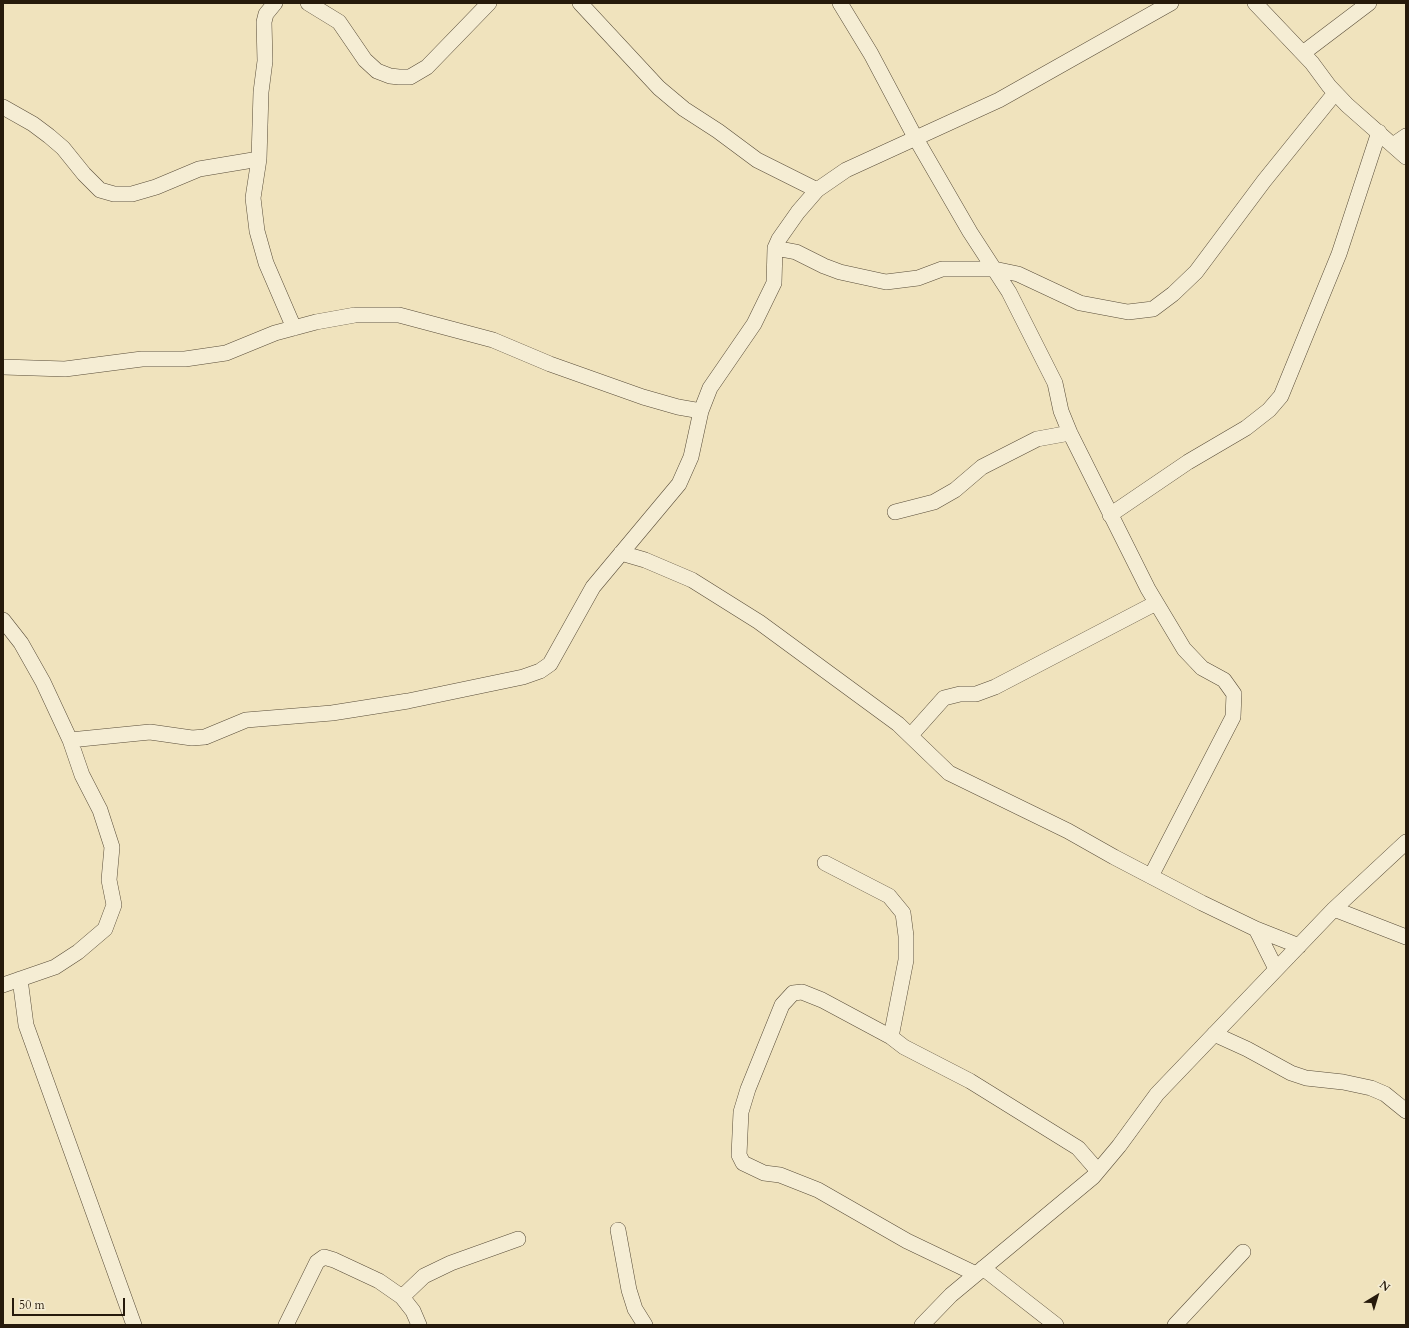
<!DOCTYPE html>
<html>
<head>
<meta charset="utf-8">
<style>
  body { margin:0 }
  #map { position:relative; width:1409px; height:1328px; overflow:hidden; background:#f0e3bd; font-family:Cardo,serif }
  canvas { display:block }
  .frame { position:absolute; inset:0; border:4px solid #261a0b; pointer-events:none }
  .north { position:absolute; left:1357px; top:1276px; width:40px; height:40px; -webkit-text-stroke:3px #f5edd4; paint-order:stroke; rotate:38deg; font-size:11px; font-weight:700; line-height:16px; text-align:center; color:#261a0b }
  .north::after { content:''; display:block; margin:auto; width:14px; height:18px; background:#261a0b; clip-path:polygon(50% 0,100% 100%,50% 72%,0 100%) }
  .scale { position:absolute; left:12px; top:1298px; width:113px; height:18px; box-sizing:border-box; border:2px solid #261a0b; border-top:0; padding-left:5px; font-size:12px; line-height:14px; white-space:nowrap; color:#261a0b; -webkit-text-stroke:3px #f5edd4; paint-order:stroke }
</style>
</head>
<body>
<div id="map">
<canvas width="1409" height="1328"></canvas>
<div class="frame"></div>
<div class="north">N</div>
<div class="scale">50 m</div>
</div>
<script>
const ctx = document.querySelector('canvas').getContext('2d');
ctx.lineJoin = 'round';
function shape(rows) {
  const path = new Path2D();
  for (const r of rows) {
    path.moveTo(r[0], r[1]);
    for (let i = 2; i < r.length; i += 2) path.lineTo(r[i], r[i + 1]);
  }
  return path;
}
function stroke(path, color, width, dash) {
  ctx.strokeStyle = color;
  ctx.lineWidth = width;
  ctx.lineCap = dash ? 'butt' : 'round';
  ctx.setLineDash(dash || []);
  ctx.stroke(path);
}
const minor = shape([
  [275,3,266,14,264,22,265,61,261,92,259,159,253,198,257,231,266,263,294,328],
  [308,3,339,22,365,60,377,71,390,76,399,77,410,77,427,67,489,3],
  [580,3,659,88,684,109,718,131,757,160,817,190],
  [840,3,871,54,915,137,970,232,1009,292,1055,383,1061,411,1070,433,1148,589,1184,649,1202,668,1224,680,1234,694,1233,717,1151,876],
  [1255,3,1312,63,1329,86,1347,105,1406,157],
  [1303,53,1369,3],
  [3,107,33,124,49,136,63,148,84,174,100,190,114,194,132,194,156,187,199,169,259,159],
  [1393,145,1406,136],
  [775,248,796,252,824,266,840,272,886,282,918,278,942,269,994,269,1018,274,1080,303,1128,312,1153,309,1173,294,1196,272,1264,181,1335,93],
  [3,367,65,369,142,359,185,359,226,353,275,333,316,322,355,315,399,315,493,340,550,364,643,397,678,407,701,411],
  [895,512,934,502,955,490,982,467,1037,439,1070,433],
  [1110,515,1188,462,1246,428,1269,410,1281,396,1339,254,1379,132],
  [621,553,645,560,692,580,759,622,898,724,949,773,1068,831,1114,857,1202,903,1256,929,1299,946],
  [3,620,21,643,43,682,70,740,82,775,100,810,112,847,109,880,114,905,105,929,78,952,55,967,3,985],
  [911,735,944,698,960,694,976,694,995,687,1156,603],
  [70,740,150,732,192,738,205,737,246,720,332,713,408,701,523,677,540,671,550,664,593,587,679,484,691,457,701,411,710,388,754,324,774,283,775,248,779,239,798,212,817,190,846,170,999,100,1171,3],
  [825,863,889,896,903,913,906,936,906,960,891,1037],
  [1334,909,1406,937],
  [1256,929,1276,969],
  [20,979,26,1025,134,1325],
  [1214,1034,1247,1049,1291,1073,1306,1078,1343,1082,1371,1088,1385,1094,1406,1111],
  [618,1230,629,1290,635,1309,645,1325],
  [983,1268,1056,1325],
  [976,1274,907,1241,818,1190,780,1175,764,1173,743,1163,739,1155,741,1112,748,1089,782,1005,793,993,802,992,822,1000,891,1037,904,1047,970,1081,1078,1148,1098,1171],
  [402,1297,424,1276,451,1263,518,1239],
  [286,1325,317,1262,324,1257,334,1260,379,1281,402,1297,413,1311,419,1325],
  [922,1325,951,1295,1093,1177,1119,1146,1157,1094,1334,909,1406,842],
  [1175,1325,1243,1252]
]);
stroke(minor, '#584c38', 16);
stroke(minor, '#f5edd4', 15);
</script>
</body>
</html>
